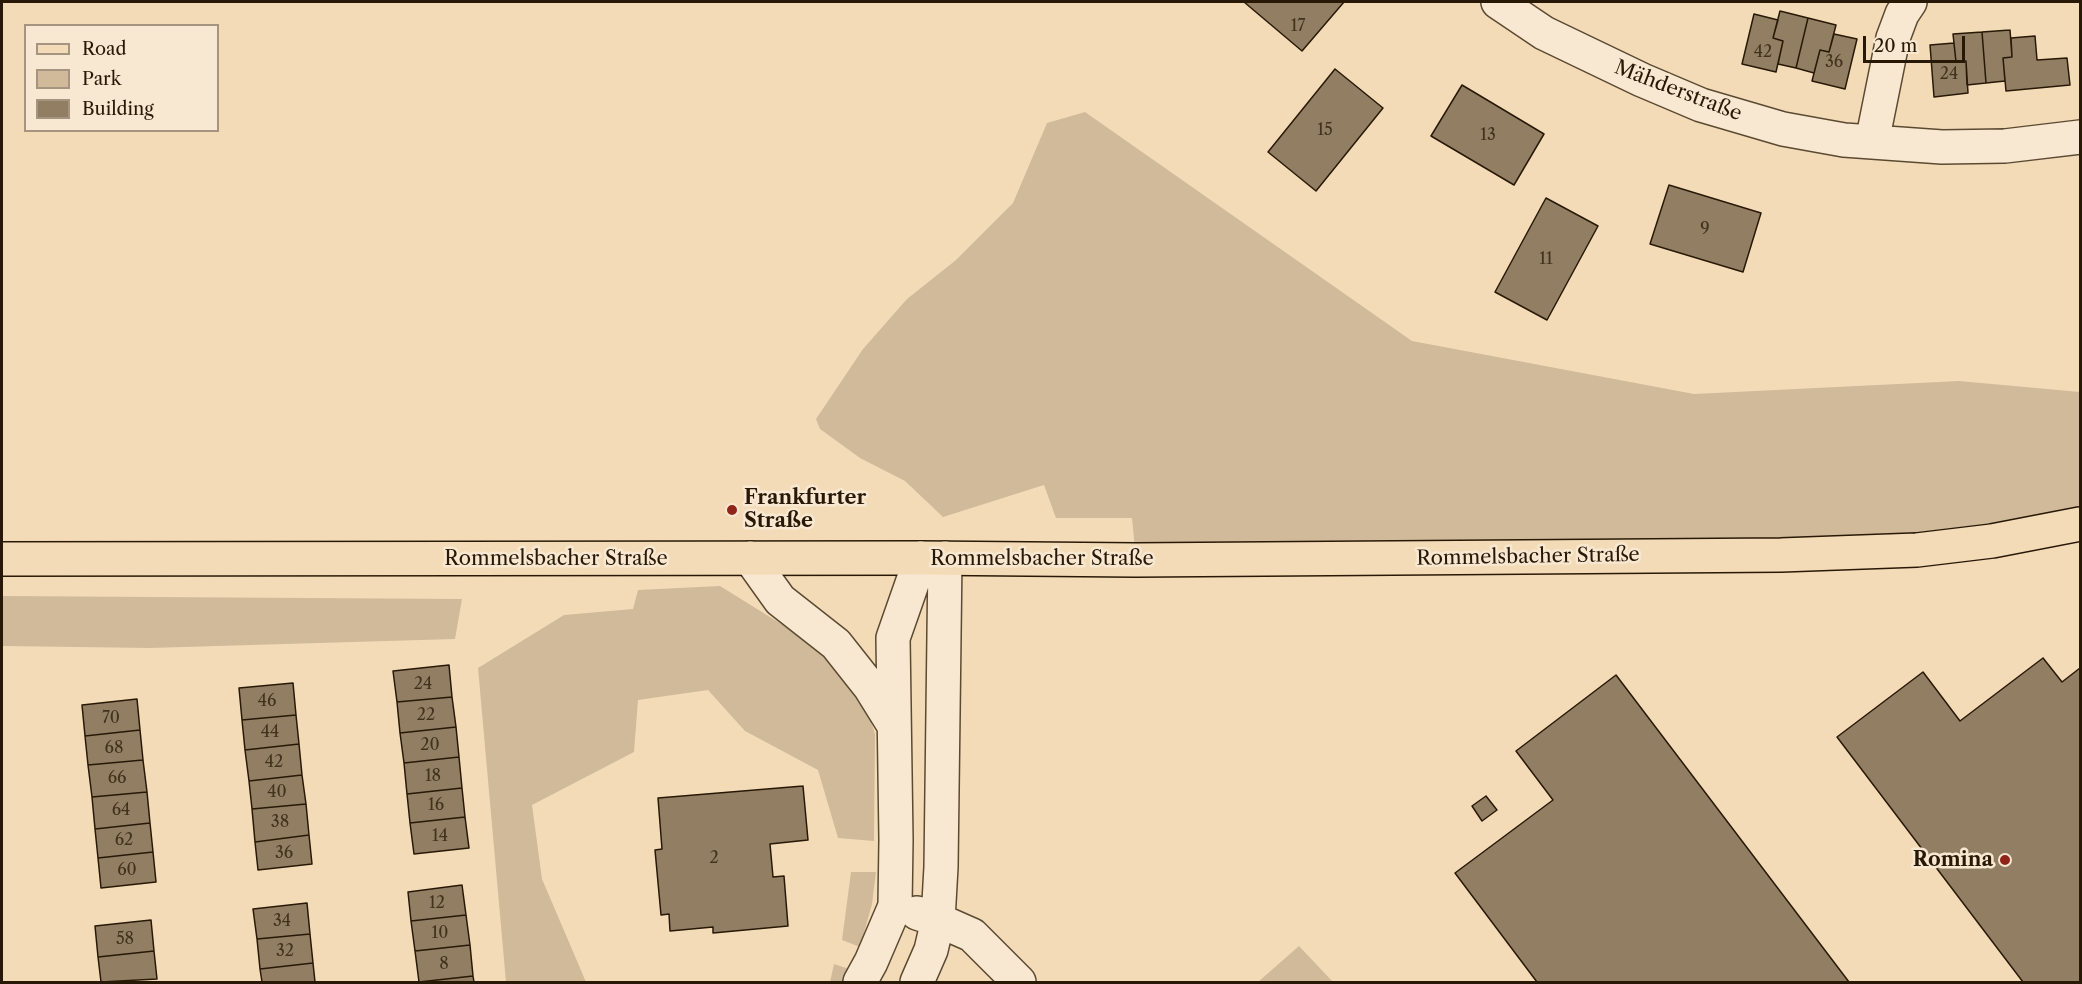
<!DOCTYPE html>
<html>
<head>
<meta charset="utf-8">
<style>
  body { margin:0 }
  #map { position:relative; width:2082px; height:984px; overflow:hidden; background:#f4dbb8; font-family:"Libre Caslon Text",serif }
  canvas { display:block }
  .frame { position:absolute; inset:0; border:3px solid #281906; pointer-events:none }
  .legend { position:absolute; left:24px; top:24px; width:195px; height:108px; box-sizing:border-box; background:#f8e8d1; border:2px solid #a59580; margin:0; padding:8px 10px; list-style:none; font-size:18px; color:#281906 }
  .legend li { display:flex; align-items:center; gap:12px; height:30px }
  .legend b { width:30px; border:2px solid #a59580 }
  .scale { position:absolute; left:1863px; top:36px; width:102px; height:27px; box-sizing:border-box; border:3px solid #281906; border-top:0; padding-left:8px; font-size:18px; line-height:21px; white-space:nowrap; color:#281906; -webkit-text-stroke:4px #f8e8d1; paint-order:stroke }
</style>
</head>
<body>
<div id="map">
<canvas width="2082" height="984"></canvas>
<div class="frame"></div>
<ul class="legend">
<li><b style="height:8px;background:#f4dbb8"></b>Road</li>
<li><b style="height:16px;background:#d1ba9a"></b>Park</li>
<li><b style="height:16px;background:#927e63"></b>Building</li>
</ul>
<div class="scale">20 m</div>
</div>
<script>
const ctx = document.querySelector('canvas').getContext('2d');
ctx.lineJoin = 'round';
function paint(path, color) {
  ctx.fillStyle = color;
  ctx.fill(path, 'evenodd');
}
function shape(rows) {
  const path = new Path2D();
  for (const r of rows) {
    path.moveTo(r[0], r[1]);
    for (let i = 2; i < r.length; i += 2) path.lineTo(r[i], r[i + 1]);
  }
  return path;
}
function stroke(path, color, width, dash) {
  ctx.strokeStyle = color;
  ctx.lineWidth = width;
  ctx.lineCap = dash ? 'butt' : 'round';
  ctx.setLineDash(dash || []);
  ctx.stroke(path);
}
function drawText(font, color, halo, rows, align = 'center') {
  ctx.font = font + ' "Libre Caslon Text",serif';
  ctx.lineWidth = 5;
  ctx.setLineDash([]);
  ctx.textBaseline = 'middle';
  ctx.strokeStyle = halo;
  ctx.fillStyle = color;
  for (const [text, x, y, turn = 0] of rows) {
    ctx.save();
    ctx.translate(x, y);
    ctx.rotate((+turn || 0) * Math.PI / 180);
    ctx.textAlign = isNaN(turn) ? turn : align;
    if (halo) ctx.strokeText(text, 0, 0);
    ctx.fillText(text, 0, 0);
    ctx.restore();
  }
}
const green = shape([
  [1085,112,1412,341,1694,394,1959,381,2080,392,2080,524,2026,535,1136,560,1132,518,1056,518,1044,485,943,517,905,481,860,458,820,429,816,419,863,349,907,299,956,260,1013,203,1047,123],
  [720,586,828,653,861,690,875,734,874,841,838,838,818,770,745,731,708,690,638,700,634,752,532,805,542,879,586,982,506,982,478,668,564,615,633,609,638,590],
  [2,596,462,599,455,639,150,648,2,646],
  [851,872,876,872,872,904,860,947,842,940],
  [1299,946,1333,982,1258,982],
  [834,964,852,970,845,982,830,982]
]);
const building = shape([
  [1244,2,1344,2,1302,51,1244,2],
  [1780,11,1808,18,1796,68,1778,64,1783,41,1773,38,1780,11],
  [1754,14,1778,20,1773,38,1783,41,1776,72,1742,64,1754,14],
  [1808,18,1836,25,1829,52,1820,50,1814,73,1796,68,1808,18],
  [2010,30,2012,57,2003,58,2005,81,1986,83,1982,32,2010,30],
  [1982,32,1986,83,1967,85,1966,61,1956,62,1953,34,1982,32],
  [1834,34,1857,39,1845,89,1812,81,1820,50,1829,52,1834,34],
  [2035,36,2037,60,2067,58,2070,85,2006,91,2003,58,2012,57,2011,38,2035,36],
  [1954,43,1956,62,1966,61,1968,93,1934,97,1930,45,1954,43],
  [1335,69,1383,108,1316,191,1268,152,1335,69],
  [1462,85,1544,134,1514,185,1431,136,1462,85],
  [1669,185,1761,213,1743,272,1650,244,1669,185],
  [1546,198,1598,226,1547,320,1495,292,1546,198],
  [2043,658,2062,682,2080,668,2080,982,2023,982,1837,737,1923,672,1960,721,2043,658],
  [449,665,452,697,397,702,393,671,449,665],
  [1616,675,1849,982,1537,982,1455,873,1553,800,1516,751,1616,675],
  [293,683,296,715,242,720,239,688,293,683],
  [452,697,456,727,400,733,397,702,452,697],
  [137,699,140,730,85,736,82,705,137,699],
  [296,715,299,744,245,750,242,720,296,715],
  [456,727,459,757,404,763,400,733,456,727],
  [140,730,143,760,88,765,85,736,140,730],
  [299,744,302,775,249,781,245,750,299,744],
  [459,757,462,788,407,794,404,763,459,757],
  [143,760,147,792,92,797,88,765,143,760],
  [302,775,306,804,252,809,249,781,302,775],
  [803,786,808,840,770,844,773,877,784,876,788,926,713,933,713,927,670,931,669,914,661,915,655,850,662,849,658,798,803,786],
  [462,788,465,817,410,823,407,794,462,788],
  [147,792,150,823,95,829,92,797,147,792],
  [1486,796,1497,810,1482,821,1472,806,1486,796],
  [306,804,309,835,255,842,252,809,306,804],
  [465,817,469,848,414,854,410,823,465,817],
  [150,823,153,852,98,858,95,829,150,823],
  [309,835,312,864,258,870,255,842,309,835],
  [153,852,156,882,101,888,98,858,153,852],
  [462,885,466,915,411,921,408,892,462,885],
  [307,903,310,934,257,939,253,909,307,903],
  [466,915,470,945,415,951,411,921,466,915],
  [151,920,154,951,98,957,95,926,151,920],
  [310,934,313,963,260,969,257,939,310,934],
  [470,945,473,976,419,982,415,951,470,945],
  [154,951,157,979,101,982,98,957,154,951],
  [313,963,315,982,262,982,260,969,313,963],
  [473,976,474,982,419,982,473,976]
]);
const minor = shape([
  [1498,2,1544,33,1642,80,1701,105,1783,129,1844,140,1942,147,2005,146,2080,137],
  [1872,142,1893,38,1902,14,1910,2],
  [750,558,780,600,836,644,870,687,893,724],
  [917,913,938,920,972,935,1019,982],
  [860,982,871,962,895,906,896,840,893,638,921,558],
  [917,982,931,950,938,920,941,867,945,558]
]);
const major = shape([
  [2,559,921,558,1136,560,1781,555,1917,550,1992,541,2080,524]
]);
const markers = [
  [732,510,6,"#8f2418"],
  [2005,860,6,"#8f2418"]
];
const numberNames = [
  ["17",1298,26],
  ["42",1763,52],
  ["36",1834,62],
  ["24",1949,74],
  ["15",1325,130],
  ["13",1488,135],
  ["9",1705,229],
  ["11",1546,259],
  ["24",423,684],
  ["46",267,701],
  ["22",426,715],
  ["70",111,718],
  ["44",270,732],
  ["20",430,745],
  ["68",114,748],
  ["42",274,762],
  ["18",433,776],
  ["66",117,778],
  ["40",277,792],
  ["16",436,805],
  ["64",121,810],
  ["38",280,822],
  ["14",440,836],
  ["62",124,840],
  ["36",284,853],
  ["2",714,858],
  ["60",127,870],
  ["12",437,903],
  ["34",282,921],
  ["10",440,933],
  ["58",125,939],
  ["32",285,951],
  ["8",444,964]
];
const streetNames = [
  ["Mähderstraße",1678,91,21],
  ["Rommelsbacher Straße",1528,557,-1],
  ["Rommelsbacher Straße",556,559],
  ["Rommelsbacher Straße",1042,559]
];
const poiNames = [
  ["Frankfurter",744,498],
  ["Straße",744,521],
  ["Romina",1993,860,"right"]
];
paint(green, '#d1ba9a');
paint(building, '#927e63');
stroke(building, '#281906', 1.5);
stroke(minor, '#5b4a32', 36);
stroke(major, '#281906', 36);
stroke(minor, '#f8e8d1', 33);
stroke(major, '#f4dbb8', 33);
for (const [x, y, r, color] of markers) {
  const dot = new Path2D();
  dot.arc(x, y, r, 0, 2 * Math.PI);
  ctx.fillStyle = color;
  ctx.fill(dot);
  stroke(dot, '#f8e8d1', 2);
}
drawText('16px', '#42321d', null, numberNames);
drawText('20px', '#281906', '#f8e8d1', streetNames);
drawText('bold 20px', '#281906', '#f8e8d1', poiNames, 'left');
</script>
</body>
</html>
